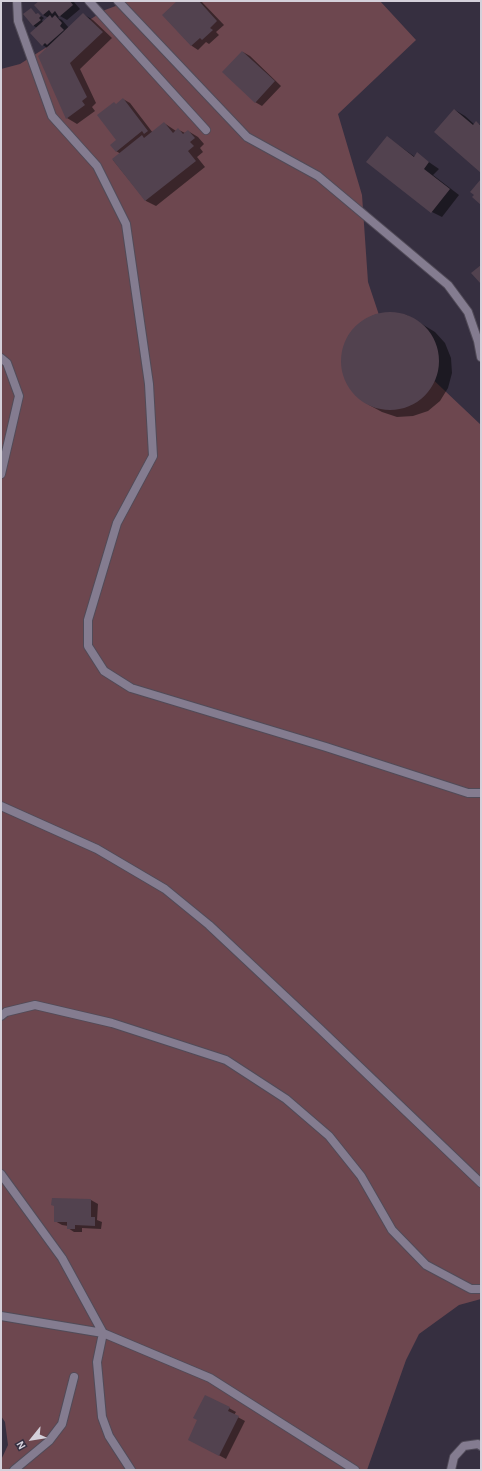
<!DOCTYPE html>
<html>
<head>
<meta charset="utf-8">
<style>
  body { margin:0 }
  #map { position:relative; width:482px; height:1471px; overflow:hidden; background:#362f40; font-family:"Alegreya Sans",sans-serif }
  canvas { display:block }
  .frame { position:absolute; inset:0; border:2px solid #d4d0da; pointer-events:none }
  .north { position:absolute; left:12px; top:1419px; width:40px; height:40px; -webkit-text-stroke:3px #362f40; paint-order:stroke; rotate:240deg; font-size:11px; font-weight:700; line-height:16px; text-align:center; color:#d4d0da }
  .north::after { content:''; display:block; margin:auto; width:14px; height:18px; background:#d4d0da; clip-path:polygon(50% 0,100% 100%,50% 72%,0 100%) }
</style>
</head>
<body>
<div id="map">
<canvas width="482" height="1471"></canvas>
<div class="frame"></div>
<div class="north">N</div>
</div>
<script>
const ctx = document.querySelector('canvas').getContext('2d');
ctx.lineJoin = 'round';
function paint(path, color) {
  ctx.fillStyle = color;
  ctx.fill(path, 'evenodd');
}
function shape(rows) {
  const path = new Path2D();
  for (const r of rows) {
    if (r.length === 3) {
      path.moveTo(r[0] + r[2], r[1]);
      path.arc(r[0], r[1], r[2], 0, 2 * Math.PI);
      continue;
    }
    path.moveTo(r[0], r[1]);
    for (let i = 2; i < r.length; i += 2) path.lineTo(r[i], r[i + 1]);
  }
  return path;
}
function stroke(path, color, width, dash) {
  ctx.strokeStyle = color;
  ctx.lineWidth = width;
  ctx.lineCap = dash ? 'butt' : 'round';
  ctx.setLineDash(dash || []);
  ctx.stroke(path);
}
const green = shape([
  [129,1,380,1,416,40,338,114,362,195,368,282,383,327,425,372,481,425,481,1299,459,1305,419,1334,406,1360,367,1470,1,1470,1,1460,8,1445,5,1422,1,1416,1,69,20,64,105,10]
]);
const shadow = shape([
  [41,1,75,1,74,2,80,9,67,20,60,16,58,18,62,20,69,28,83,14,93,20,112,38,80,69,96,103,92,107,95,111,77,124,67,118,47,48,43,45,37,28,34,26,25,14,31,9,37,15,41,16,44,18,42,20,43,22,49,18,43,15],
  [178,1,201,1,224,25,216,32,219,35,209,44,206,42,198,50,192,46,163,15],
  [243,52,250,56,281,86,262,106,255,102],
  [123,99,130,103,153,133,164,123,176,131,179,130,185,133,188,131,198,137,204,144,200,148,203,152,197,157,205,167,156,206,146,201,113,160,121,154,116,151,118,141,117,105],
  [455,110,465,116,475,125,476,123,481,125,481,172],
  [387,137,415,157,417,154,439,169,433,175,459,195,442,217,432,212],
  [391,313,407,315,435,332,445,343,451,358,452,373,448,388,440,401,428,411,413,416,397,417,382,412,369,405,357,396,347,383,342,367,343,351,349,335,360,323,374,315],
  [91,1200,98,1204,97,1220,102,1222,101,1229,82,1228,82,1232,74,1232,68,1228,68,1226,62,1225,55,1221],
  [229,1408,236,1412,234,1415,245,1421,226,1459,196,1443]
]);
const building = shape([
  [39,1,70,1,73,5,59,17,55,11,52,14,49,10,43,15,34,5],
  [177,1,199,1,217,21,210,28,213,30,202,40,200,38,191,46,162,15],
  [31,8,36,14,38,13,41,16,39,18,41,20,33,26,23,14],
  [83,13,103,32,70,63,87,97,82,101,85,105,66,119,38,56],
  [50,15,52,18,55,15,62,23,60,26,64,30,47,45,45,43,42,46,30,33],
  [242,51,275,81,255,103,222,72],
  [123,98,148,131,144,134,142,131,116,152,110,145,116,140,97,115,114,102,116,104],
  [454,109,473,125,476,121,481,126,481,173,434,132],
  [164,122,173,133,178,128,183,134,188,130,195,138,190,142,194,146,188,151,196,161,145,201,112,159,142,135,144,138],
  [387,136,414,157,417,152,429,162,424,169,450,189,431,213,366,162],
  [481,179,481,205,472,197,474,195,470,192],
  [481,265,481,284,471,273],
  [390,361,49],
  [52,1198,91,1199,91,1217,95,1217,95,1226,75,1225,75,1229,67,1229,67,1222,54,1222,54,1206,51,1205],
  [205,1395,230,1407,228,1411,239,1416,219,1456,188,1440,197,1420,193,1418]
]);
const lane = shape([
  [14,1470,49,1441,62,1424,74,1377],
  [451,1470,454,1457,464,1446,478,1444,481,1446]
]);
const street = shape([
  [17,1,18,21,52,116,97,166,126,224,149,384,153,456,117,523,88,620,88,646,104,671,131,688,326,747,468,793,481,793],
  [89,1,206,130],
  [118,1,247,137,318,176,448,285,468,312,478,341,481,357],
  [1,358,7,363,19,396,1,474],
  [1,806,97,849,165,889,209,925,321,1030,481,1183],
  [1,1016,6,1012,35,1005,112,1023,226,1060,286,1099,329,1136,361,1176,392,1230,426,1265,471,1289,481,1289],
  [1,1174,62,1258,103,1333,97,1362,102,1417,109,1436,131,1470],
  [1,1316,103,1333,210,1378,355,1470]
]);
paint(green, '#6d474f');
paint(shadow, '#0007');
paint(building, '#52424f');
stroke(lane, '#514b58', 10);
stroke(street, '#514b58', 10);
stroke(lane, '#847c90', 8);
stroke(street, '#847c90', 8);
</script>
</body>
</html>
